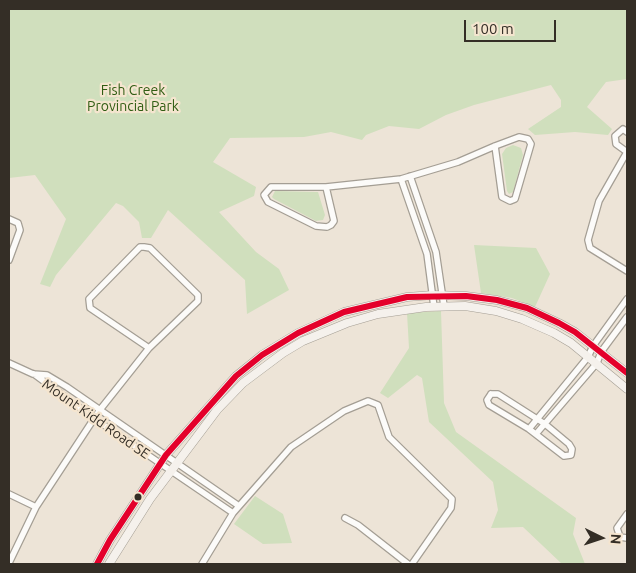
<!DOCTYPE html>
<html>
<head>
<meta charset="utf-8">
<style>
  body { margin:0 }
  #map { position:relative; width:636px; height:573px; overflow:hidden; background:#ede4d7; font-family:Ubuntu,sans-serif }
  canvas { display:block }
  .frame { position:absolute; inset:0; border:10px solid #342e26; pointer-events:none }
  .north { position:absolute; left:576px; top:513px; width:50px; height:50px; -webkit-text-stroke:4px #f5e5cf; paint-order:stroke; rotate:94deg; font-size:14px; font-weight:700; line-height:20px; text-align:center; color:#342e26 }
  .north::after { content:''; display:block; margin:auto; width:18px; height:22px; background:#342e26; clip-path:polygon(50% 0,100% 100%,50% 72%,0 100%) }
  .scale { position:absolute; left:464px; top:20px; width:92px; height:22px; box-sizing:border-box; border:2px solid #342e26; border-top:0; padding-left:6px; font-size:15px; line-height:18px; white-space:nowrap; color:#342e26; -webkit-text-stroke:4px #f5e5cf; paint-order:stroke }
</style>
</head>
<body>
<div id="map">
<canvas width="636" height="573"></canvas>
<div class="frame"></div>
<div class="north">N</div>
<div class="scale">100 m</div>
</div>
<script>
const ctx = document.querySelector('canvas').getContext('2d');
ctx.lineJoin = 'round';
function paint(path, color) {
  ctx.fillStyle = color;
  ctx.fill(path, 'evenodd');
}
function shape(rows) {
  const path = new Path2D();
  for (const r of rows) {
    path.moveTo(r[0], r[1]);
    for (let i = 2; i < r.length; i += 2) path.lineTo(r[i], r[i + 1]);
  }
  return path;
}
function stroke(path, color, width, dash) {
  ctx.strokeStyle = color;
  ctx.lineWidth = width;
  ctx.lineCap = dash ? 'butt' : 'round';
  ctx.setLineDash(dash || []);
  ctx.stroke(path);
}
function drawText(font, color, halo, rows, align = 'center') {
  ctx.font = font + ' Ubuntu,sans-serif';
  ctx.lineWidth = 4.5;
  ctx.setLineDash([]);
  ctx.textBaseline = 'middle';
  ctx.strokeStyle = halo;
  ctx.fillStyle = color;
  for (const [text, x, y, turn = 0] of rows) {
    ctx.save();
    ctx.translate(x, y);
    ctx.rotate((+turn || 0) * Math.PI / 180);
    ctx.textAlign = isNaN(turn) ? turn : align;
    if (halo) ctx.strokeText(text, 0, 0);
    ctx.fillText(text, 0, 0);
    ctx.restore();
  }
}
const green = shape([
  [9,9,627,9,627,79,606,82,587,107,612,129,608,135,575,132,535,135,528,129,561,107,561,100,551,85,474,105,446,115,419,129,389,126,366,135,362,140,331,132,304,137,230,138,213,162,256,187,254,196,219,212,256,252,279,269,289,290,247,314,245,280,168,210,151,238,142,238,139,222,123,206,116,203,56,275,50,287,40,284,66,219,35,175,9,178],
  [513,145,521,148,523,155,513,192,509,194,507,191,502,154,506,148],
  [275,191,318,192,325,215,323,220,316,221,274,199,272,197],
  [474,245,536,248,550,274,535,307,512,298,481,293],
  [441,311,444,403,456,432,576,518,573,534,585,564,562,564,523,527,491,528,498,510,493,482,429,422,422,378,417,375,388,398,380,393,409,348,407,313],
  [255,496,283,514,292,543,263,544,234,524]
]);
const street = shape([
  [627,132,623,129,615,136,616,144,627,152],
  [627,152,599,201,588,240,590,248,627,271],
  [410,176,436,252,444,306],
  [401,179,427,254,434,307],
  [326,187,334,221,331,225,327,227,316,226,268,202,264,195,271,187,326,187,401,179,458,162,495,146,519,137,528,139,531,144,515,199,510,201,502,197,495,146],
  [9,219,18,223,20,230,9,260],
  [9,363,33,374,47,375,67,387,239,506],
  [34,374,95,419,233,513],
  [491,394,498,394,545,424,569,444,572,449,571,455,564,456,529,429,489,405,487,400,491,394],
  [529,429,588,357,593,346,627,299],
  [536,434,597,363,601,352,627,317],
  [9,494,36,507],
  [627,514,617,528,620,537,627,538],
  [345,518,358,525,408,564],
  [9,563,36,507,99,411,149,348,198,301,198,295,150,248,144,247,140,247,89,299,90,308,149,348],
  [202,564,233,513,291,447,344,411,368,401,378,405,389,437,452,499,451,508,412,564]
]);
const secondary = shape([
  [97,564,110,540,166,455,236,376,262,355,298,333,344,312,407,297,433,295,466,296,497,300,527,308,559,323,575,332,627,373],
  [109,564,150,499,217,410,243,383,283,353,303,341,347,323,378,314,426,307,465,306,496,311,522,319,554,333,571,343,627,389]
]);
const bus1 = shape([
  [97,564,110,540,166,455,236,376,262,355,298,333,344,312,407,297,466,296,497,300,527,308,559,323,575,332,627,373]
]);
const markers = [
  [138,497,4.5,"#342e26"]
];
const parkNames = [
  ["Fish Creek",133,90],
  ["Provincial Park",133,106]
];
const streetNames = [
  ["Mount Kidd Road SE",96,419,35]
];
paint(green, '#d0dfbd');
stroke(street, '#a49e94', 8);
stroke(secondary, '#a49e94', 9);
stroke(street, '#fcfbf9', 5.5);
stroke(secondary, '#f5f1ec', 8);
stroke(bus1, '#e4002b', 6);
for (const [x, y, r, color] of markers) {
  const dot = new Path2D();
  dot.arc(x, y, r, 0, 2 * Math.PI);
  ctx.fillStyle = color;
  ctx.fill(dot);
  stroke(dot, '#f5e5cf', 2);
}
drawText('14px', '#305d13', '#f5e5cf', parkNames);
drawText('14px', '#342e26', '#f5e5cf', streetNames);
</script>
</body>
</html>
